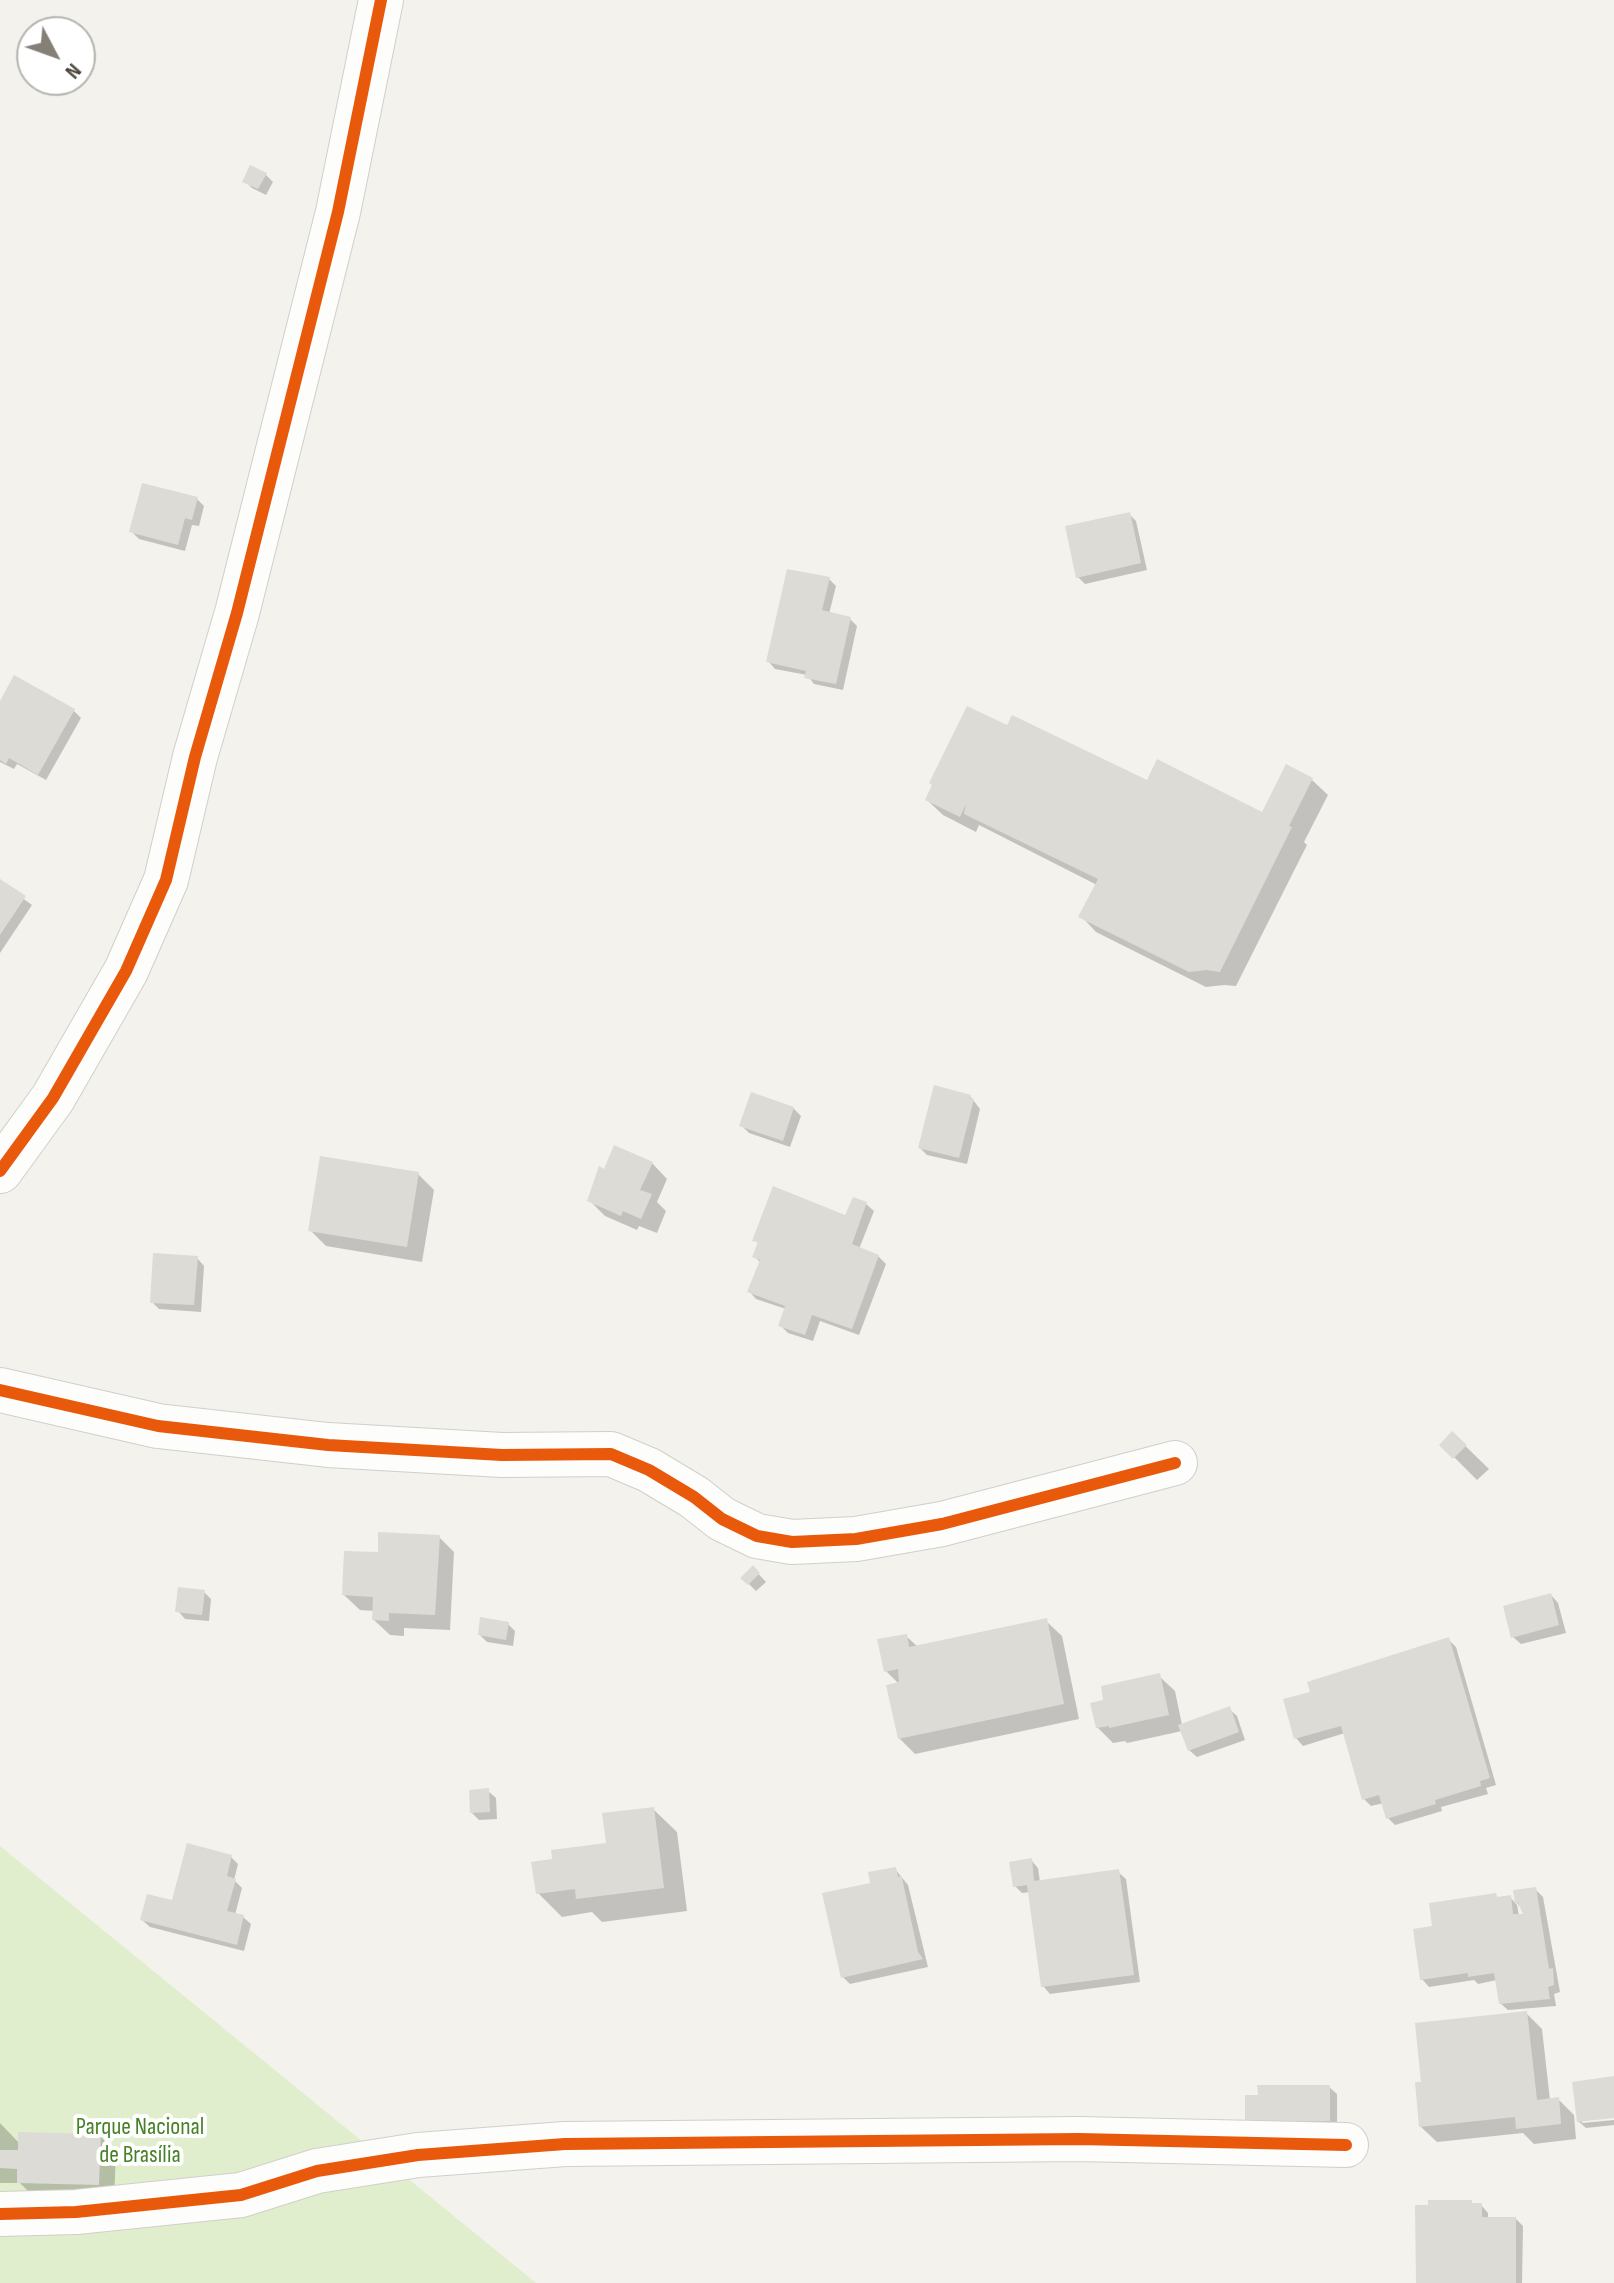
<!DOCTYPE html>
<html>
<head>
<meta charset="utf-8">
<style>
  body { margin:0 }
  #map { position:relative; width:1614px; height:2283px; overflow:hidden; background:#f3f2ed; font-family:"Sofia Sans Condensed",sans-serif }
  canvas { display:block }
  .north { position:absolute; left:16px; top:16px; width:80px; height:80px; box-sizing:border-box; background:#fff; border:2px solid #b7b4af; border-radius:50%; rotate:131deg; font-size:22px; font-weight:700; line-height:32px; text-align:center; color:#4a4338 }
  .north::after { content:''; display:block; margin:auto; width:28px; height:36px; background:#858077; clip-path:polygon(50% 0,100% 100%,50% 72%,0 100%) }
</style>
</head>
<body>
<div id="map">
<canvas width="1614" height="2283"></canvas>
<div class="north">N</div>
</div>
<script>
const ctx = document.querySelector('canvas').getContext('2d');
ctx.lineJoin = 'round';
function paint(path, color) {
  ctx.fillStyle = color;
  ctx.fill(path, 'evenodd');
}
function shape(rows) {
  const path = new Path2D();
  for (const r of rows) {
    path.moveTo(r[0], r[1]);
    for (let i = 2; i < r.length; i += 2) path.lineTo(r[i], r[i + 1]);
  }
  return path;
}
function stroke(path, color, width, dash) {
  ctx.strokeStyle = color;
  ctx.lineWidth = width;
  ctx.lineCap = dash ? 'butt' : 'round';
  ctx.setLineDash(dash || []);
  ctx.stroke(path);
}
function drawText(font, color, halo, rows, align = 'center') {
  ctx.font = font + ' "Sofia Sans Condensed",sans-serif';
  ctx.lineWidth = 8;
  ctx.setLineDash([]);
  ctx.textBaseline = 'middle';
  ctx.strokeStyle = halo;
  ctx.fillStyle = color;
  for (const [text, x, y, turn = 0] of rows) {
    ctx.save();
    ctx.translate(x, y);
    ctx.rotate((+turn || 0) * Math.PI / 180);
    ctx.textAlign = isNaN(turn) ? turn : align;
    if (halo) ctx.strokeText(text, 0, 0);
    ctx.fillText(text, 0, 0);
    ctx.restore();
  }
}
const green = shape([
  [0,1846,536,2283,0,2283]
]);
const shadow = shape([
  [265,174,273,182,266,195,252,188,245,181],
  [197,499,204,506,199,526,192,525,185,551,139,539,131,531],
  [1129,514,1136,521,1147,570,1085,584,1078,577],
  [829,579,836,586,829,614,850,619,857,626,843,690,814,684,807,675,775,669,768,661],
  [0,705,74,711,81,718,46,780,17,764,14,769,0,762],
  [1008,728,1148,783,1262,814,1312,780,1328,795,1304,842,1307,845,1236,986,1224,985,1206,987,1096,932,1081,916,1097,885,979,825,976,832,943,815,927,800],
  [0,882,32,905,0,953],
  [970,1096,980,1109,967,1164,927,1155,920,1148],
  [793,1108,801,1116,790,1147,749,1133,741,1125],
  [652,1163,667,1179,657,1202,666,1211,657,1233,639,1226,637,1230,605,1216,589,1200,605,1171],
  [418,1174,434,1190,422,1262,326,1246,310,1230],
  [866,1204,874,1211,859,1249,878,1256,886,1264,859,1335,820,1321,813,1341,788,1333,780,1325,786,1309,756,1299,749,1291,761,1263,755,1257,759,1244,755,1240,847,1217],
  [197,1258,204,1266,201,1312,159,1309,152,1302],
  [1453,1434,1489,1469,1477,1480,1442,1445],
  [439,1537,454,1552,450,1630,404,1628,404,1636,390,1635,374,1620,374,1611,360,1610,344,1595,380,1554],
  [753,1568,766,1582,756,1591,743,1578],
  [204,1592,211,1599,209,1621,185,1619,178,1611],
  [1551,1595,1558,1603,1566,1633,1521,1644,1513,1637],
  [1046,1621,1062,1636,1079,1719,915,1754,899,1738,899,1684,886,1671,906,1636,918,1647],
  [508,1624,515,1631,513,1646,487,1642,480,1635],
  [1448,1639,1456,1647,1496,1785,1486,1788,1488,1794,1441,1807,1442,1811,1395,1825,1388,1818,1384,1803,1371,1806,1364,1799,1345,1733,1303,1746,1296,1738,1312,1694],
  [1159,1676,1175,1691,1182,1725,1229,1709,1237,1716,1245,1740,1197,1757,1189,1750,1182,1731,1127,1743,1125,1741,1113,1743,1097,1727,1106,1702],
  [488,1791,496,1798,497,1819,479,1820,472,1813],
  [653,1809,677,1832,687,1911,602,1922,592,1912,562,1917,538,1893,554,1861,608,1844],
  [231,1857,238,1864,234,1880,242,1888,235,1915,243,1917,251,1924,244,1951,150,1927,142,1920,174,1903],
  [1031,1860,1038,1868,1040,1882,1118,1872,1126,1879,1140,1982,1050,1994,1043,1986,1030,1892,1022,1893,1015,1886],
  [895,1869,908,1885,928,1967,850,1984,843,1977,873,1884],
  [1535,1889,1543,1897,1560,1992,1554,1994,1556,2006,1508,2010,1500,2003,1497,1980,1478,1984,1474,1980,1429,1987,1422,1979,1435,1928,1495,1895,1500,1899,1510,1897,1517,1905,1519,1916,1527,1916,1517,1903],
  [1526,2013,1542,2029,1550,2100,1558,2099,1574,2115,1576,2139,1534,2144,1523,2133,1437,2142,1421,2127,1423,2083],
  [1614,2078,1614,2116,1582,2119,1582,2123,1614,2120,1614,2125,1586,2128,1578,2121],
  [1329,2087,1337,2094,1337,2127,1254,2127,1247,2120],
  [0,2123,20,2144,100,2136,116,2152,114,2200,35,2198,20,2183,0,2183],
  [1474,2205,1481,2205,1488,2213,1488,2219,1516,2219,1523,2226,1522,2283,1418,2283]
]);
const building = shape([
  [250,165,267,173,258,189,242,182],
  [142,483,198,497,192,520,185,518,178,545,129,532],
  [1130,512,1141,563,1076,578,1065,526],
  [787,569,830,577,822,610,851,617,836,684,804,678,806,671,766,662],
  [14,675,75,709,38,775,9,758,6,764,0,760,0,701],
  [967,706,1007,725,1012,715,1147,780,1157,759,1262,812,1286,764,1313,778,1289,826,1292,827,1220,972,1207,970,1189,972,1078,917,1098,879,964,814,966,804,960,817,925,800,932,785,929,783],
  [0,879,26,896,0,935],
  [934,1085,971,1095,970,1098,974,1099,959,1158,918,1148],
  [751,1092,794,1107,783,1141,739,1126],
  [614,1145,653,1162,640,1190,652,1194,641,1219,623,1211,621,1216,587,1201,599,1166,604,1169],
  [320,1156,419,1172,407,1247,308,1231],
  [773,1186,845,1215,853,1197,867,1202,852,1244,879,1255,852,1329,812,1315,805,1335,778,1326,785,1306,747,1292,760,1260,752,1257,758,1242,752,1241],
  [153,1253,198,1256,194,1305,150,1303],
  [1452,1431,1467,1445,1453,1459,1439,1445],
  [378,1532,440,1535,435,1615,389,1613,389,1621,372,1620,373,1597,342,1595,344,1551,378,1552],
  [753,1565,760,1573,748,1585,740,1578],
  [178,1587,205,1590,202,1615,175,1612],
  [1551,1593,1559,1625,1511,1638,1503,1606],
  [480,1617,509,1622,506,1640,478,1635],
  [1047,1618,1064,1704,898,1739,886,1685,899,1682,898,1669,884,1672,877,1639,907,1634,909,1647],
  [1449,1637,1490,1778,1480,1781,1481,1786,1435,1800,1436,1804,1386,1819,1379,1795,1362,1800,1341,1726,1294,1739,1283,1699,1310,1692,1307,1682],
  [1160,1673,1169,1715,1109,1728,1109,1726,1096,1728,1090,1703,1103,1700,1101,1686],
  [1230,1706,1239,1732,1188,1751,1178,1725],
  [489,1788,490,1812,470,1813,469,1790],
  [654,1807,664,1888,576,1899,575,1889,536,1894,531,1862,552,1859,551,1850,606,1843,602,1813],
  [187,1843,232,1855,227,1876,236,1879,227,1911,244,1915,237,1945,140,1920,147,1894,172,1900],
  [1032,1858,1034,1881,1119,1869,1134,1975,1041,1987,1027,1885,1013,1887,1009,1862],
  [896,1867,898,1877,902,1876,902,1878,918,1952,923,1959,841,1978,822,1893,870,1883,868,1872],
  [1536,1887,1549,1969,1553,1968,1554,1985,1548,1987,1550,1999,1499,2004,1494,1973,1468,1977,1468,1973,1420,1980,1413,1929,1432,1926,1429,1903,1496,1893,1497,1897,1511,1895,1513,1914,1523,1914,1518,1903,1515,1904,1513,1890],
  [1527,2011,1537,2100,1559,2097,1561,2124,1516,2129,1515,2117,1419,2127,1415,2082,1421,2082,1415,2023],
  [1614,2076,1614,2118,1577,2122,1572,2082],
  [1257,2085,1330,2085,1330,2121,1245,2121,1245,2095,1258,2095],
  [18,2132,101,2134,99,2185,17,2183,17,2169,0,2168,0,2150,18,2150],
  [1428,2200,1472,2200,1472,2203,1482,2203,1482,2217,1516,2217,1516,2283,1416,2283,1415,2205,1428,2205]
]);
const street = shape([
  [0,1171,53,1098,126,971,166,880,195,757,237,613,338,212,381,0],
  [0,1390,158,1426,328,1445,502,1455,611,1454,649,1470,694,1497,722,1519,757,1536,792,1542,856,1539,942,1524,1175,1463],
  [0,2214,76,2212,241,2195,317,2171,418,2155,565,2144,1079,2139,1346,2145]
]);
const cycleway = shape([
  [0,1171,53,1098,126,971,166,880,195,757,237,613,338,212,381,0],
  [0,1390,158,1426,328,1445,502,1455,611,1454,649,1470,694,1497,722,1519,757,1536,792,1542,856,1539,942,1524,1175,1463],
  [0,2214,76,2212,241,2195,317,2171,418,2155,565,2144,1079,2139,1346,2145]
]);
const parkNames = [
  ["Parque Nacional",140,2128],
  ["de Brasília",140,2156]
];
paint(green, '#e0eecd');
paint(shadow, '#0003');
paint(building, '#dddbd5');
stroke(street, '#d1cfca', 46);
stroke(street, '#fdfdfc', 44);
stroke(cycleway, '#e8590c', 12);
drawText('24px', '#478027', '#fff', parkNames);
</script>
</body>
</html>
